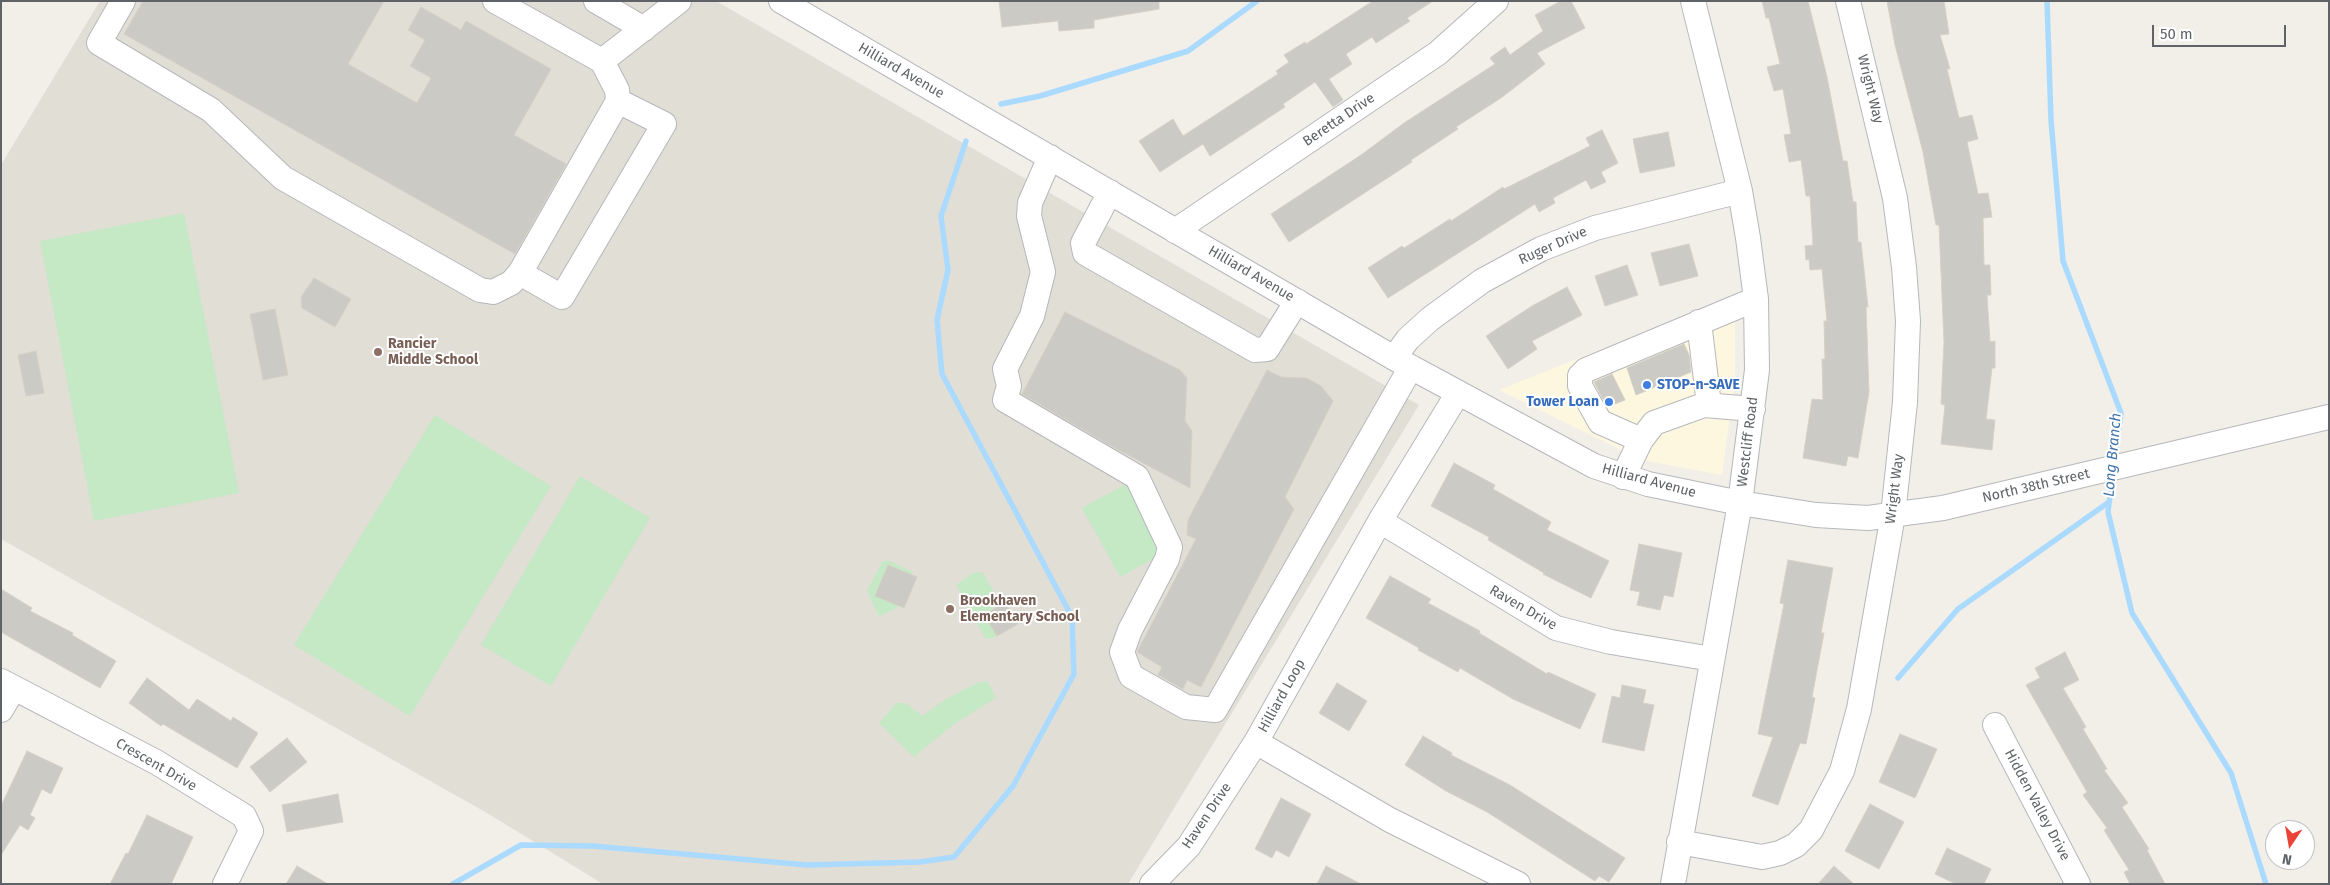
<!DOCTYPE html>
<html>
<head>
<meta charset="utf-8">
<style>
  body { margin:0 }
  #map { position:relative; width:2330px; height:885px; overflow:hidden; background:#f1efe8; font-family:"Fira Sans",sans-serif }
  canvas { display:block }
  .frame { position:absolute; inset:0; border:2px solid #5f6368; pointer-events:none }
  .north { position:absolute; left:2265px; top:820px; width:50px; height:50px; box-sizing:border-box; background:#fff; border:1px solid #bfc1c3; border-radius:50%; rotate:192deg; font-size:14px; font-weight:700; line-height:20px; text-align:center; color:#5f6368 }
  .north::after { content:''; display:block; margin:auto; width:18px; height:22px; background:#ea4335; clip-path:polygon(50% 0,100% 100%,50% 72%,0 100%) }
  .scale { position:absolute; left:2152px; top:25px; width:134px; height:22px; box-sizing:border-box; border:2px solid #5f6368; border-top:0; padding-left:6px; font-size:15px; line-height:18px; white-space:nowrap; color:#5f6368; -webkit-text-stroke:4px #fff; paint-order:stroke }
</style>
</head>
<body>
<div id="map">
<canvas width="2330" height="885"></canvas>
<div class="frame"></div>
<div class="north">N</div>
<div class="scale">50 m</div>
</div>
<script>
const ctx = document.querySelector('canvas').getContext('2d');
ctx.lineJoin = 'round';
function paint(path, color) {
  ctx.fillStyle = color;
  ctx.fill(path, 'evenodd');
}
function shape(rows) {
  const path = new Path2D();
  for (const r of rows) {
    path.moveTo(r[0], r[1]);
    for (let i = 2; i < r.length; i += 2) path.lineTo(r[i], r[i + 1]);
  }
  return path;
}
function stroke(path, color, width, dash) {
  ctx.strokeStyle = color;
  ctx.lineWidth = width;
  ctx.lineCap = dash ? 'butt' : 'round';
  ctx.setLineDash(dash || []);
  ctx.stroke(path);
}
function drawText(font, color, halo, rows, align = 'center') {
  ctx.font = font + ' "Fira Sans",sans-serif';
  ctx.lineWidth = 4;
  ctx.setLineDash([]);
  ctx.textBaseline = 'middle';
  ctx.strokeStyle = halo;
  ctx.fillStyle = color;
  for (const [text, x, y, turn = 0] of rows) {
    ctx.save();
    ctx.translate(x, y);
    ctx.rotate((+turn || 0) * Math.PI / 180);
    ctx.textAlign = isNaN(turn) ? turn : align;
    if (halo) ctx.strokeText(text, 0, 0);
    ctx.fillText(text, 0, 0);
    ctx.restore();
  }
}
const commercial = shape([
  [1735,296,1735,379,1722,475,1642,460,1499,390]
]);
const education = shape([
  [100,1,716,1,1419,405,1128,884,603,884,487,813,1,539,1,165]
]);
const green = shape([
  [184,213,239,493,94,521,40,241],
  [435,415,551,486,410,716,294,645],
  [580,476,650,518,551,686,481,645],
  [1126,484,1164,553,1120,577,1082,508],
  [883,561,890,561,913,572,897,608,879,616,867,591],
  [982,572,1014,624,991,639,985,638,956,585,973,573],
  [988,681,996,698,954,724,914,757,879,723,896,703,906,703,922,716,946,699,977,683]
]);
const stream = shape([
  [2047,1,2051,120,2063,261,2121,413,2114,461],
  [1001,104,1040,96,1188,51,1257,1],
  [2113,473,2108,512,2132,613,2231,773,2266,884],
  [1898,678,1958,609,2109,502],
  [453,884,521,845,593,846,807,865,920,862,954,857,1013,786,1074,674,1072,617,942,374,937,320,948,270,941,216,966,141]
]);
const building = shape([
  [143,1,384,1,348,64,417,103,431,78,410,66,425,40,408,30,421,7,461,30,466,21,551,69,514,135,566,164,515,254,124,34,143,1],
  [999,1,1159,1,1159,9,1094,20,1094,28,1059,31,1058,21,1002,27,999,1],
  [1373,1,1433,1,1407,18,1410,21,1376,43,1372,37,1346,54,1352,64,1329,79,1343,100,1333,107,1315,82,1283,104,1285,107,1210,156,1203,144,1160,172,1139,141,1173,119,1183,136,1278,74,1276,71,1289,62,1284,55,1305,42,1306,44,1373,1],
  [1561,1,1571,1,1585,28,1537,53,1545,64,1501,98,1456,127,1458,129,1411,160,1412,162,1289,242,1271,214,1361,155,1404,123,1495,64,1490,58,1505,47,1510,55,1543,31,1535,15,1561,1],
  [1762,1,1808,1,1827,77,1843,161,1847,161,1853,202,1856,202,1858,242,1861,242,1868,307,1866,307,1869,392,1858,458,1848,456,1846,466,1803,458,1812,399,1823,400,1822,359,1825,359,1824,321,1827,321,1822,269,1810,270,1809,259,1806,260,1805,246,1813,245,1810,196,1806,196,1801,160,1789,162,1784,135,1791,134,1783,89,1774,91,1767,67,1780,64,1769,18,1766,18,1762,1],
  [1887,1,1944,1,1949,34,1940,35,1950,69,1947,69,1959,118,1972,115,1978,139,1967,142,1978,194,1988,193,1992,217,1983,218,1984,265,1990,265,1991,295,1987,295,1990,342,1995,341,1995,368,1992,368,1986,419,1995,420,1992,450,1941,444,1945,405,1941,404,1944,342,1939,225,1936,225,1923,152,1895,45,1887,1],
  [1602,130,1618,163,1601,172,1606,182,1591,189,1586,180,1553,198,1555,203,1539,212,1535,204,1388,298,1368,268,1402,246,1404,248,1450,219,1451,221,1503,187,1504,189,1590,146,1586,138,1602,130],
  [1668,132,1675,166,1640,173,1633,139,1668,132],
  [1689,244,1698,276,1660,286,1651,253,1689,244],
  [1627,265,1638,295,1605,306,1595,276,1627,265],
  [314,278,351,299,335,327,302,308,301,297,314,278],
  [1567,287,1582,315,1532,341,1537,349,1508,369,1486,336,1532,306,1567,287],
  [275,309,288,375,263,380,250,314,275,309],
  [1065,312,1180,370,1187,378,1185,421,1192,431,1190,488,1113,447,1022,394,1065,312],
  [1684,344,1689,355,1691,372,1636,395,1627,368,1684,344],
  [36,351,44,393,26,396,18,355,36,351],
  [1267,370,1281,377,1306,378,1321,386,1333,401,1285,497,1294,509,1201,687,1187,680,1183,689,1158,675,1162,667,1137,652,1196,539,1187,535,1188,520,1267,370],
  [1612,374,1625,400,1607,407,1594,382,1612,374],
  [1454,463,1495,485,1493,489,1551,522,1547,530,1609,561,1591,598,1543,574,1544,573,1488,540,1489,537,1431,506,1454,463],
  [1639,544,1682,553,1673,597,1664,595,1660,610,1637,605,1640,592,1630,590,1639,544],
  [1788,560,1833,568,1821,633,1824,633,1812,697,1815,698,1806,744,1800,743,1778,805,1752,796,1773,737,1758,734,1784,604,1780,603,1788,560],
  [888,565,917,577,904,608,875,596,888,565],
  [1390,576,1431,599,1428,603,1480,631,1479,633,1547,674,1548,672,1596,694,1580,729,1513,699,1460,668,1458,672,1418,650,1419,648,1366,618,1390,576],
  [1,589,32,608,30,611,73,633,72,635,116,661,100,688,1,632,1,589],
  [1005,602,1018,624,997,636,984,615,1005,602],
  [2065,652,2079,680,2063,688,2086,727,2083,729,2107,769,2104,770,2128,803,2122,807,2149,849,2147,850,2165,884,2130,884,2124,872,2129,870,2104,830,2107,828,2083,795,2087,792,2026,685,2040,678,2035,668,2065,652],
  [147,678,189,710,197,699,231,721,233,717,258,733,237,768,163,724,161,726,129,703,147,678],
  [1337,683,1367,701,1349,731,1319,713,1337,683],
  [1622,685,1646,690,1643,703,1654,705,1644,751,1602,742,1612,696,1620,698,1622,685],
  [1900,734,1937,749,1915,798,1879,782,1900,734],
  [1423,736,1452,753,1451,755,1510,785,1625,858,1609,882,1599,876,1595,881,1487,812,1446,791,1405,765,1423,736],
  [287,738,307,762,270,792,250,767,287,738],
  [27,751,63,768,51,794,42,789,30,815,35,818,28,830,20,825,1,855,1,806,27,751],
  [338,794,343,822,287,832,282,805,338,794],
  [1281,798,1311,814,1289,857,1276,850,1272,858,1255,849,1281,798],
  [1870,804,1904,822,1879,869,1845,851,1870,804],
  [147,815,193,837,171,884,110,884,126,853,128,854,147,815],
  [1947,848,1991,869,1984,884,1956,884,1935,874,1947,848],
  [297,866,328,884,286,884,297,866],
  [1326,866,1361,884,1317,884,1326,866],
  [1834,866,1854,884,1818,884,1834,866]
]);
const minor = shape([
  [123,1,99,43,211,110,283,178,480,290,493,292,511,283,520,273,618,101,617,90,602,61],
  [495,1,602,61,679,1],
  [596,1,644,29],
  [781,1,1394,358,1594,466,1648,484,1740,503,1816,515,1868,518,1943,508,2329,417],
  [1050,157,1030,203,1029,216,1043,272,1032,316,1005,369,1009,386,1005,400,1137,477,1170,547,1167,559,1130,630,1122,652,1131,676,1186,707,1215,710,1411,367],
  [1110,192,1083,243,1085,253,1255,350,1267,349,1297,301],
  [1175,231,1438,53,1496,1],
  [520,273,562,297,664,124,618,101],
  [1699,322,1709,405],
  [1394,358,1408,339,1430,319,1482,281,1541,249,1595,228,1740,191],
  [1641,440,1600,422,1580,386,1580,376,1586,370,1756,299],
  [1623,477,1641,440,1654,423,1704,405,1753,409],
  [1380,521,1556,628,1611,642,1712,659],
  [1,681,156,762,244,816,251,831,225,884],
  [1,710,14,688],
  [1995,725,2078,884],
  [1256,742,1390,820,1518,884],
  [1679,842,1762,857,1780,853,1796,845,1811,830,1842,771,1859,709,1893,515,1905,402,1908,321,1904,267,1895,198,1848,1],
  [1152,884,1189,846,1256,742,1380,521,1458,393],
  [1673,884,1740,503,1757,370,1756,299,1748,238,1740,191,1693,1]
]);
const markers = [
  [378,352,5,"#8d6e63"],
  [1647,385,5,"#3f7fe0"],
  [1609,402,5,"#3f7fe0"],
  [950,609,5,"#8d6e63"]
];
const streetNames = [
  ["Hilliard Avenue",901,71,30],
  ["Wright Way",1870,89,76],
  ["Beretta Drive",1339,120,-34],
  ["Ruger Drive",1553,246,-24],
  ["Hilliard Avenue",1251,274,30],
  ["Westcliff Road",1748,442,-83],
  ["Hilliard Avenue",1649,481,15],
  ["North 38th Street",2036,486,-13],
  ["Wright Way",1895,489,-83],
  ["Raven Drive",1523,608,30],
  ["Hilliard Loop",1282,696,-61],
  ["Crescent Drive",156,765,30],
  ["Hidden Valley Drive",2037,805,62],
  ["Haven Drive",1207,816,-56]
];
const educationNames = [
  ["Rancier",388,344],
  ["Middle School",388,360],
  ["Brookhaven",960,601],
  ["Elementary School",960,617]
];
const shopNames = [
  ["STOP-n-SAVE",1657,385],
  ["Tower Loan",1599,402,"right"]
];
const waterNames = [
  ["Long Branch",2113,455,-85]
];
paint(commercial, '#fef7e0');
paint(education, '#e1ded6');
paint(green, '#c5e8c5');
stroke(stream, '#aadaff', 5.5);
paint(building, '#cccac5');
stroke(building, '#d6d1c6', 1);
stroke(minor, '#b5b8bc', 26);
stroke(minor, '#fff', 24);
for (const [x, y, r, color] of markers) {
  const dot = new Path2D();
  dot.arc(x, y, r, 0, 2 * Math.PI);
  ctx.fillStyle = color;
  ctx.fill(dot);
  stroke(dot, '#fff', 2);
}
drawText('14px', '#5f6368', '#fff', streetNames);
drawText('bold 14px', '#785e54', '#fff', educationNames, 'left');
drawText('bold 14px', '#366cbe', '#fff', shopNames, 'left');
drawText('italic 15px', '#4174aa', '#fff', waterNames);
</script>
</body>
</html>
